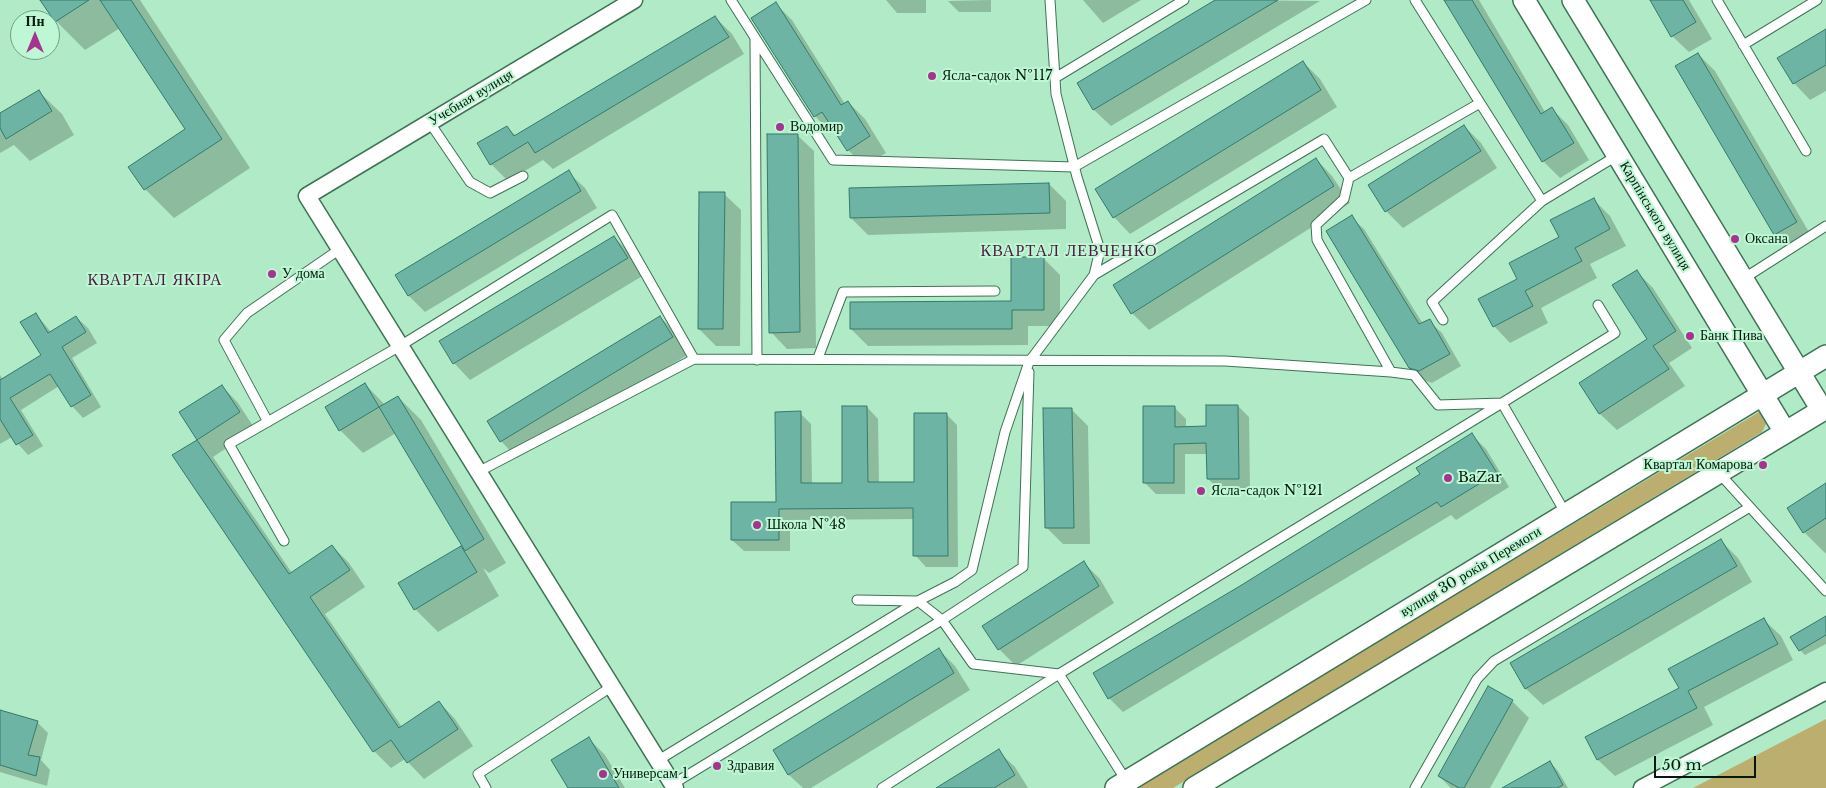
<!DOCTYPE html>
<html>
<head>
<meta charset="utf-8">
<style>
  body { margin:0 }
  #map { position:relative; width:1826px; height:788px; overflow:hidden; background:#b1eac6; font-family:"Libre Baskerville",serif }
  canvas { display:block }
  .north { position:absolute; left:10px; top:10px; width:50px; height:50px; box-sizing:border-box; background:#bef7d3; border:1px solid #749f84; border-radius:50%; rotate:0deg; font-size:14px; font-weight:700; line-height:20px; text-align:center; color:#051a0e }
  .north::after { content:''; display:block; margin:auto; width:18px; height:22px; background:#a6348f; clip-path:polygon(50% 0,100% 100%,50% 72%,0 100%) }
  .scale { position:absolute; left:1654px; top:756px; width:102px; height:22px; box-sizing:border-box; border:2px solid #051a0e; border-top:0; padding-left:6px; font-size:15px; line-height:18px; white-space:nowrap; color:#051a0e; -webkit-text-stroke:4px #bef7d3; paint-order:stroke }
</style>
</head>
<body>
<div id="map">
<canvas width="1826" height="788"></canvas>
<div class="north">Пн</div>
<div class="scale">50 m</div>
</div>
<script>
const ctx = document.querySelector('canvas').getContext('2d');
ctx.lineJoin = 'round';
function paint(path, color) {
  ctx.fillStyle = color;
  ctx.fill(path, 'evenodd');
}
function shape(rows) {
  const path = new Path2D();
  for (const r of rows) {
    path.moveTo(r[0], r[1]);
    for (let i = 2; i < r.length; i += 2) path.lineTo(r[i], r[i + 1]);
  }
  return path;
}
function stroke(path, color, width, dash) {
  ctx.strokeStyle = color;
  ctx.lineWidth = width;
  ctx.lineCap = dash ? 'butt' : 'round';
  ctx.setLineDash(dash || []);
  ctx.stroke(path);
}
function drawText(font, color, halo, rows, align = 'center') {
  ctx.font = font + ' "Libre Baskerville",serif';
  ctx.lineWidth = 4;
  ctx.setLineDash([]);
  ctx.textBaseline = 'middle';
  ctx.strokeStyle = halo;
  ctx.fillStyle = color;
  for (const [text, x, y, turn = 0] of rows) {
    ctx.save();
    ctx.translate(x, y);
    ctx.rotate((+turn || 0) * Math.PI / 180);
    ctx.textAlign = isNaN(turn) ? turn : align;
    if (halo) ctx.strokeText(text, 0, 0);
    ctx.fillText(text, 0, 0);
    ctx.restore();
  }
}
const green = shape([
  [1759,412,1768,420,1762,432,1173,788,1136,788],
  [1826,719,1826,788,1693,788]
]);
const shadow = shape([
  [42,0,140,0,250,168,174,218,145,189,187,130,120,28,85,50,56,21],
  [886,0,926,0,926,13,897,13],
  [991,0,991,12,959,12,948,1],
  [1083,0,1141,0,1103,23],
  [1218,0,1320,1,1111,126,1094,110,1078,83],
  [1447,0,1479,0,1545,112,1552,109,1568,125,1589,160,1560,178,1543,161],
  [1651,0,1689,0,1712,39,1689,52,1672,36],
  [776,4,792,20,845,104,848,102,865,119,886,153,864,166,848,150,836,130,831,133,815,116],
  [715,17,732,34,744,54,553,169,543,160,508,181,491,164,479,144,507,127,516,136],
  [1826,30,1826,91,1810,100,1794,83],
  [1698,54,1715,71,1813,239,1792,251,1775,235,1677,67],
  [1303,62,1320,79,1337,107,1130,234,1114,217],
  [38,91,62,114,74,135,30,161,14,145,0,153,0,115],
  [1464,126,1481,143,1497,168,1403,228,1386,211,1370,186],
  [797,135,814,151,816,348,787,349,771,332],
  [1316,159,1332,176,1350,203,1149,330,1132,313],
  [568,172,585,188,597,208,425,312,408,295],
  [1049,184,1066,201,1066,229,868,235,851,218],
  [724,194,741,210,740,346,716,346,699,329],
  [1593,199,1610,216,1626,246,1590,264,1597,278,1541,308,1548,323,1510,343,1494,326,1561,237],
  [1351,217,1364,229,1423,324,1429,321,1442,333,1461,366,1432,383,1423,380,1410,367],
  [614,237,631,254,644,275,470,380,454,363],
  [1043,258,1060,275,1060,326,1028,326,1028,345,868,346,851,329,1013,303],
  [1636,271,1653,288,1692,348,1669,363,1685,386,1617,430,1600,414,1580,383,1649,339],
  [36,314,51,332,76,317,88,328,97,343,72,358,101,407,83,418,72,406,59,386,21,410,43,446,28,455,12,437,0,444,0,375,3,380,42,356],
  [660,317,677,334,689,354,517,458,501,441],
  [365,384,385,405,398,397,421,420,506,563,489,573,483,568,499,596,438,632,415,609,461,548,467,552,396,433,363,453,340,430],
  [222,386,238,403,255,429,213,457,292,573,332,546,349,563,365,587,325,614,402,727,439,702,455,719,473,746,424,779,405,759,391,768,374,751,174,456,199,440,181,413],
  [1238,406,1249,417,1250,490,1220,490,1208,479,1208,454,1185,454,1185,494,1156,494,1145,483,1174,407,1186,419,1186,428,1207,427],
  [867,407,878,419,879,483,915,483,946,414,957,425,958,567,926,567,915,555,914,519,790,520,790,551,744,551,732,540,777,503,800,413,811,424,812,484,843,484],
  [1071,409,1088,426,1090,544,1063,544,1046,527],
  [1472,435,1486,449,1509,487,1456,520,1451,515,1123,712,1109,698,1422,474],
  [1826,484,1826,554,1804,532],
  [1721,541,1738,558,1752,582,1543,705,1526,689,1512,664],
  [1083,562,1100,579,1114,603,1016,666,999,649],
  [1764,620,1781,636,1793,660,1704,707,1713,725,1615,776,1598,760,1587,737,1680,689],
  [1826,622,1826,644,1805,655,1800,650],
  [939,650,955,666,970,690,811,788,803,788,789,775,775,751],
  [1489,688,1512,701,1529,718,1490,788,1451,788,1439,776],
  [0,712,37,722,48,733,41,760,50,770,47,786,0,772],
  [589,739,605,755,625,788,570,788],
  [998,751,1015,767,1028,788,938,788],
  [1550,762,1558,771,1568,788,1506,788]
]);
const building = shape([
  [40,0,89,0,55,22,40,0],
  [100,0,131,0,222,139,144,190,128,167,185,129,100,0],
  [1215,0,1278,0,1093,110,1077,83,1215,0],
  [1444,0,1472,0,1541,114,1552,107,1574,143,1542,162,1444,0],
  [1650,0,1683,0,1696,22,1671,37,1650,0],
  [776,2,841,105,848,101,870,136,847,151,822,112,814,117,751,18,776,2],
  [715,16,729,37,535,153,528,142,490,165,477,143,507,126,514,136,715,16],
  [1826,29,1826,65,1793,84,1777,58,1826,29],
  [1698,53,1797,222,1774,235,1675,66,1698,53],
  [1303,61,1321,90,1113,218,1095,189,1303,61],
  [39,90,52,111,6,139,0,128,0,113,39,90],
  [1464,125,1481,151,1385,212,1368,185,1464,125],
  [767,134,798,134,800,332,769,333,767,134],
  [1316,158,1334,186,1131,314,1113,285,1316,158],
  [569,170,581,191,408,296,395,275,569,170],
  [1049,183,1050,213,850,218,849,188,1049,183],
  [699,192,725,192,723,329,698,329,699,192],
  [1594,198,1610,229,1575,248,1582,261,1525,291,1533,306,1493,327,1478,299,1517,279,1509,263,1559,237,1550,220,1594,198],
  [1352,215,1419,324,1430,319,1450,354,1419,371,1409,368,1326,231,1352,215],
  [614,236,628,258,453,364,439,341,614,236],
  [1011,257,1044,257,1044,310,1012,310,1012,329,850,329,850,302,1011,301,1011,257],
  [1637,270,1676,331,1653,346,1669,369,1599,414,1579,383,1647,339,1612,285,1637,270],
  [36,313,48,333,76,316,86,332,62,347,91,395,71,407,50,374,10,398,33,435,16,445,0,419,0,380,41,355,20,322,36,313],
  [660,316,673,337,500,442,487,421,660,316],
  [365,383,379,407,398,396,484,539,465,551,379,407,339,431,325,407,365,383],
  [222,385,240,412,197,440,179,412,222,385],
  [1206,405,1238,405,1239,479,1207,479,1206,443,1174,444,1174,483,1143,483,1143,406,1175,406,1175,427,1206,426,1206,405],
  [842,406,867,406,868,482,914,482,914,413,947,413,948,556,913,556,913,508,779,509,779,540,731,540,731,502,776,502,775,412,801,411,801,483,842,483,842,406],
  [1043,408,1072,408,1074,528,1045,528,1043,408],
  [1472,433,1497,473,1441,507,1437,502,1108,699,1093,673,1240,586,1420,474,1416,468,1472,433],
  [197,440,289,574,332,545,350,570,310,597,399,728,439,701,458,729,407,763,391,740,373,752,172,455,197,440],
  [1826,483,1826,518,1803,533,1787,508,1826,483],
  [1721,539,1737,566,1525,689,1510,663,1721,539],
  [461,546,477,572,414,610,398,583,461,546],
  [1084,561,1099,586,998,650,982,626,1084,561],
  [1826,616,1826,635,1799,651,1790,637,1826,616],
  [1764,618,1778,644,1688,691,1697,708,1597,760,1585,737,1679,688,1668,669,1764,618],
  [939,648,954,673,788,775,773,750,939,648],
  [1488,686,1513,700,1464,788,1459,788,1438,776,1488,686],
  [0,710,38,721,28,755,40,757,36,776,0,765,0,710],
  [589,737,619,788,568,788,551,760,589,737],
  [999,749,1015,775,994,788,936,788,999,749],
  [1550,761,1563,785,1557,788,1502,788,1550,761]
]);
const service = shape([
  [731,0,833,160,1074,167,1366,0],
  [1050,0,1056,94,1077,177,1100,250,1094,275],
  [1415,0,1542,201,1618,155],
  [1717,0,1806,151],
  [755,38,757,360],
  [1743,45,1817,0],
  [1055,78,1184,0],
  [430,123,470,182,490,193,523,176],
  [1743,279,1826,226],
  [1443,320,1432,302,1542,201],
  [818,358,843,292,995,291],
  [1391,372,1317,240,1316,225,1344,199,1349,178,1480,103],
  [268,422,224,340,247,313,340,249],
  [478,472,694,359,1225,361,1391,372,1414,375,1438,405,1502,403,1615,333,1598,305],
  [1719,473,1826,591],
  [284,541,229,444,400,346,612,215,694,359],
  [857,600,918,601,942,620,1023,567,1029,372],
  [657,761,918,601,955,582,972,570,1005,432,1029,362,1094,275,1324,139,1349,178],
  [1127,782,1059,674,1251,556,1502,403,1566,514],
  [673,784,942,620,973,664,1059,674,882,788],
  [486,788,478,774,611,687],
  [1415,788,1477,679,1494,661,1750,507]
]);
const minor = shape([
  [634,0,307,196,675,788],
  [1642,788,1826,691]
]);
const tertiary = shape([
  [1524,0,1785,432],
  [1573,0,1822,410],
  [1116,788,1826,356],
  [1194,788,1826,408]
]);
const markers = [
  [932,76,5,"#a6348f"],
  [780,127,5,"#a6348f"],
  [1735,239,5,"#a6348f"],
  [272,274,5,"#a6348f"],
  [1690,336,5,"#a6348f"],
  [1763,465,5,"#a6348f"],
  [1448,478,5,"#a6348f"],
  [1201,491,5,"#a6348f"],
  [757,525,5,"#a6348f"],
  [717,766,5,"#a6348f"],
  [603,774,5,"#a6348f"]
];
const poiNames = [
  ["Ясла-садок №117",942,76],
  ["Водомир",790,127],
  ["Оксана",1745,239],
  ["У дома",282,274],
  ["Банк Пива",1700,336],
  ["Квартал Комарова",1753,465,"right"],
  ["BaZar",1458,478],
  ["Ясла-садок №121",1211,491],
  ["Школа №48",767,525],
  ["Здравия",727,766],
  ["Универсам 1",613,774]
];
const streetNames = [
  ["Учєбная вулиця",471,98,-31],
  ["Карпінського вулиця",1655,216,59],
  ["вулиця 30 років Перемоги",1471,572,-31]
];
const quarterNames = [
  ["КВАРТАЛ ЛЕВЧЕНКО",1069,251],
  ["КВАРТАЛ ЯКІРА",155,280]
];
paint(green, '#bcae6f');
paint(shadow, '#0003');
paint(building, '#6eb4a4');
stroke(building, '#337a6b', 1);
stroke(service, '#3e7355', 11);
stroke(minor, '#3e7355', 19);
stroke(tertiary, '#3e7355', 24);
stroke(service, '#fff', 9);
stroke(minor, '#fff', 16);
stroke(tertiary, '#fff', 21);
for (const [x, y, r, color] of markers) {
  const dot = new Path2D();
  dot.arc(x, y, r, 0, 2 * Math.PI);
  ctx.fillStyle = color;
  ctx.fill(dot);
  stroke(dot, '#bef7d3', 2);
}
drawText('14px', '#051a0e', '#bef7d3', poiNames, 'left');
drawText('14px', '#051a0e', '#bef7d3', streetNames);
ctx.letterSpacing = '1px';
drawText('16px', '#4e1742', '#bef7d3', quarterNames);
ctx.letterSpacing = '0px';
</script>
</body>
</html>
